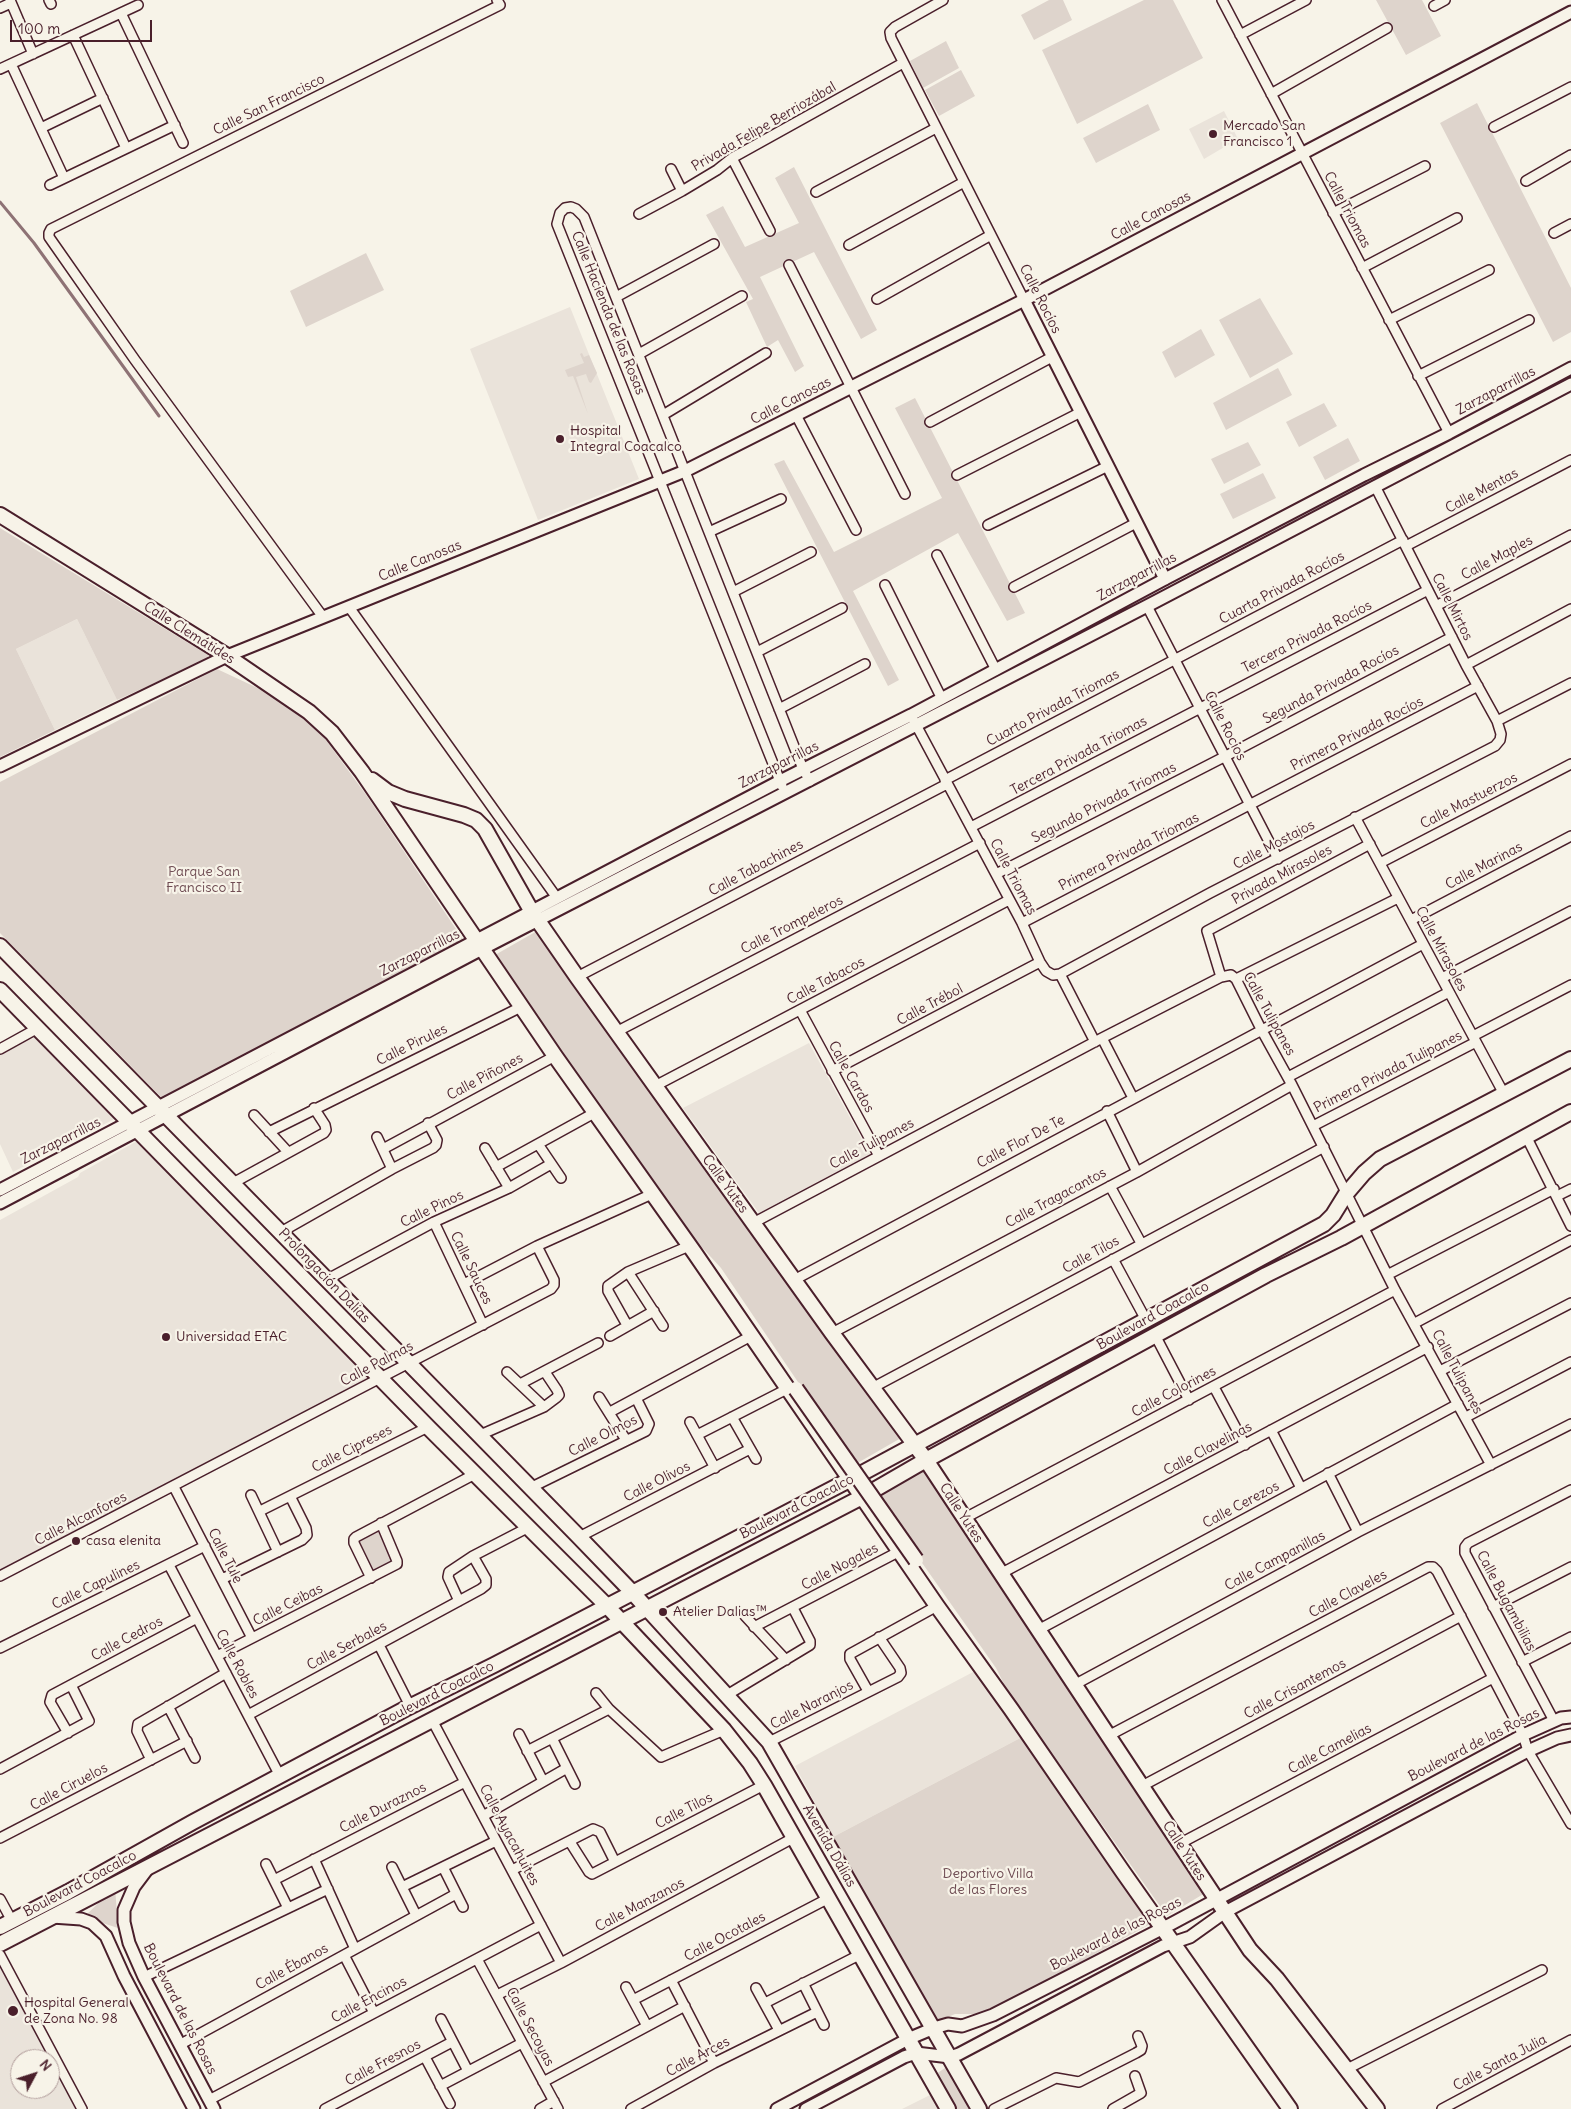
<!DOCTYPE html>
<html>
<head>
<meta charset="utf-8">
<style>
  body { margin:0 }
  #map { position:relative; width:1571px; height:2109px; overflow:hidden; background:#f7f3e8; font-family:Delius,sans-serif }
  canvas { display:block }
  .north { position:absolute; left:10px; top:2049px; width:50px; height:50px; box-sizing:border-box; background:#f7f3e8; border:1px solid #b29e9c; border-radius:50%; rotate:50deg; font-size:14px; font-weight:700; line-height:20px; text-align:center; color:#4a1f2b }
  .north::after { content:''; display:block; margin:auto; width:18px; height:22px; background:#4a1f2b; clip-path:polygon(50% 0,100% 100%,50% 72%,0 100%) }
  .scale { position:absolute; left:10px; top:20px; width:142px; height:22px; box-sizing:border-box; border:2px solid #4a1f2b; border-top:0; padding-left:6px; font-size:15px; line-height:18px; white-space:nowrap; color:#4a1f2b; -webkit-text-stroke:4px #f7f3e8; paint-order:stroke }
</style>
</head>
<body>
<div id="map">
<canvas width="1571" height="2109"></canvas>
<div class="north">N</div>
<div class="scale">100 m</div>
</div>
<script>
const ctx = document.querySelector('canvas').getContext('2d');
ctx.lineJoin = 'round';
function paint(path, color) {
  ctx.fillStyle = color;
  ctx.fill(path, 'evenodd');
}
function shape(rows) {
  const path = new Path2D();
  for (const r of rows) {
    path.moveTo(r[0], r[1]);
    for (let i = 2; i < r.length; i += 2) path.lineTo(r[i], r[i + 1]);
  }
  return path;
}
function stroke(path, color, width, dash) {
  ctx.strokeStyle = color;
  ctx.lineWidth = width;
  ctx.lineCap = dash ? 'butt' : 'round';
  ctx.setLineDash(dash || []);
  ctx.stroke(path);
}
function drawText(font, color, halo, rows, align = 'center') {
  ctx.font = font + ' Delius,sans-serif';
  ctx.lineWidth = 4.5;
  ctx.setLineDash([]);
  ctx.textBaseline = 'middle';
  ctx.strokeStyle = halo;
  ctx.fillStyle = color;
  for (const [text, x, y, turn = 0] of rows) {
    ctx.save();
    ctx.translate(x, y);
    ctx.rotate((+turn || 0) * Math.PI / 180);
    ctx.textAlign = isNaN(turn) ? turn : align;
    if (halo) ctx.strokeText(text, 0, 0);
    ctx.fillText(text, 0, 0);
    ctx.restore();
  }
}
const built = shape([
  [1224,111,1238,139,1204,159,1189,129],
  [570,307,639,479,538,520,470,349],
  [77,619,117,700,55,730,16,649],
  [37,1036,118,1117,13,1172,0,1144,0,1055],
  [809,1043,870,1154,759,1213,683,1108],
  [139,1140,372,1377,0,1570,0,1220,78,1177,80,1173],
  [975,1671,1024,1736,833,1837,795,1766],
  [0,1963,79,2109,0,2109],
  [20,2059,50,2059,50,2089,20,2089],
  [932,2094,940,2109,902,2109]
]);
const green = shape([
  [1049,0,1063,0,1072,20,1034,40,1021,15],
  [1144,0,1173,0,1203,58,1077,124,1042,50],
  [1376,0,1422,0,1441,36,1406,55],
  [946,41,959,68,923,88,910,61],
  [961,70,975,96,939,116,925,90],
  [1477,103,1571,288,1571,332,1553,342,1440,123],
  [1148,104,1160,130,1096,163,1083,138],
  [794,167,877,330,861,339,814,252,760,277,804,366,795,372,778,340,767,347,746,302,753,299,706,215,723,206,745,247,799,223,775,178],
  [366,253,384,290,306,327,290,291],
  [1260,298,1293,354,1250,378,1219,320],
  [1201,329,1215,355,1175,378,1162,352],
  [582,353,584,357,589,355,597,373,591,383,589,382,586,374,576,377,588,414,573,376,568,377,565,370,584,363,580,354],
  [1278,368,1292,395,1226,430,1213,403],
  [915,398,1025,613,1007,621,958,533,853,591,899,680,888,686,774,464,784,460,834,552,942,498,895,408],
  [1324,403,1337,426,1299,447,1286,422],
  [1348,438,1360,461,1325,480,1313,457],
  [1248,442,1261,465,1224,484,1211,459],
  [1263,473,1276,498,1233,519,1220,494],
  [0,528,208,655,208,659,117,700,77,619,16,649,55,730,0,757],
  [217,669,279,698,323,736,367,796,466,944,169,1105,0,933,0,782],
  [537,931,901,1438,854,1465,721,1268,686,1230,495,955],
  [925,1468,1205,1893,1167,1916,1008,1692,996,1668,875,1496],
  [379,1526,395,1562,371,1575,356,1539],
  [1024,1736,1152,1923,985,2014,955,2014,938,2021,833,1837],
  [115,1887,118,1928,84,1917],
  [948,2066,975,2109,956,2109,936,2074]
]);
const stream = shape([
  [0,202,34,243,159,416]
]);
const minor = shape([
  [10,0,33,54],
  [49,0,51,4],
  [943,0,895,27,890,32,891,38,1024,300],
  [1222,0,1449,433],
  [1434,6,1445,0],
  [0,8,11,3],
  [121,13,183,143],
  [73,35,126,148],
  [1240,35,1306,0],
  [11,64,64,178],
  [0,69,138,5],
  [1271,94,1387,28],
  [1494,127,1571,87],
  [41,128,103,98],
  [732,158,770,231],
  [671,169,682,191],
  [1526,181,1571,155],
  [50,185,175,125],
  [816,192,936,128],
  [1333,213,1425,166],
  [639,214,682,191,717,170,732,158,903,63],
  [1554,233,1571,224],
  [849,245,964,182],
  [789,265,905,494],
  [1362,268,1457,218],
  [616,297,714,244],
  [877,299,991,235],
  [1389,320,1489,270],
  [639,354,742,296],
  [1418,376,1529,320],
  [663,415,766,353],
  [796,415,856,530],
  [930,422,1052,357],
  [957,475,1081,412],
  [988,525,1108,466],
  [709,532,781,499],
  [1406,546,1571,460],
  [937,555,996,670],
  [885,585,942,699],
  [1014,587,1136,523],
  [733,592,811,552],
  [1147,606,1278,859],
  [1436,606,1571,535],
  [349,607,557,898],
  [323,617,135,360,49,237,49,233,51,229,500,5,497,0],
  [757,652,842,608],
  [1466,665,1571,609],
  [779,709,865,664],
  [914,721,1022,923,1040,962,1046,971,1053,975,1060,974,1095,1042],
  [1497,721,1571,683],
  [945,780,1403,540],
  [782,786,557,224,560,213,565,208,571,207,576,209,584,217,803,769,810,781],
  [1355,817,1504,1094],
  [971,827,1428,590],
  [1380,863,1571,764],
  [996,874,1224,757,1452,637],
  [1411,920,1571,836],
  [1022,923,1478,686],
  [1060,974,1210,893,1495,746,1500,740,1501,734,1497,721,1466,665,1375,486],
  [577,977,947,784],
  [1221,977,1207,931,1370,844],
  [1442,978,1571,911],
  [1236,979,1398,898],
  [800,1010,879,1156],
  [616,1032,980,843],
  [1473,1036,1571,985],
  [1102,1038,1133,1098],
  [0,1049,38,1028],
  [832,1071,1040,962],
  [1288,1077,1449,992],
  [655,1086,1009,900],
  [1107,1111,1137,1172],
  [254,1115,288,1152],
  [1313,1126,1476,1042],
  [269,1132,521,1007],
  [1526,1136,1571,1226],
  [377,1137,392,1169],
  [538,1144,561,1178],
  [485,1148,509,1188],
  [383,1149,555,1056],
  [496,1167,596,1112],
  [233,1183,324,1133,326,1130,325,1125,314,1108],
  [1110,1186,1141,1243],
  [1557,1196,1571,1189],
  [434,1222,483,1325],
  [753,1223,1102,1038,1221,977,1231,975,1236,979,1261,1029,1292,1085,1395,1290,1491,1465],
  [281,1232,392,1169,433,1148,436,1145,437,1140,428,1123],
  [1113,1259,1146,1320],
  [628,1272,663,1326],
  [1389,1274,1554,1189],
  [326,1280,434,1222,509,1188,551,1164],
  [794,1280,1423,944],
  [464,1284,537,1246,652,1194],
  [1415,1323,1571,1240],
  [627,1325,608,1291,608,1286,628,1272,689,1246],
  [832,1333,1137,1172,1292,1085],
  [1155,1335,1189,1400],
  [610,1336,654,1311],
  [1440,1371,1571,1303],
  [507,1372,544,1407],
  [520,1384,598,1343],
  [1214,1387,1245,1445],
  [872,1388,1324,1147],
  [599,1397,626,1440],
  [610,1412,751,1336],
  [732,1417,756,1459],
  [1466,1417,1571,1362],
  [690,1422,715,1468],
  [1271,1430,1301,1488],
  [480,1435,544,1407,556,1398,559,1395,557,1390,545,1372],
  [697,1435,787,1389],
  [1328,1473,1358,1532],
  [174,1487,252,1638],
  [530,1488,646,1431,649,1424,636,1398],
  [251,1495,278,1552],
  [260,1511,428,1427],
  [965,1518,1395,1290],
  [579,1537,750,1449],
  [169,1565,280,1776],
  [1000,1574,1428,1347],
  [0,1576,551,1289,554,1285,554,1280,537,1246],
  [371,1578,354,1543,354,1539,356,1537,475,1474],
  [222,1579,302,1540,307,1535,306,1528,290,1496],
  [459,1601,448,1577,449,1572,473,1556,529,1527],
  [1493,1607,1571,1567],
  [745,1616,786,1660],
  [754,1627,900,1551],
  [1038,1630,1458,1404],
  [379,1645,410,1706],
  [0,1648,205,1546],
  [217,1656,397,1564,397,1561,381,1523],
  [1522,1662,1571,1637],
  [1074,1685,1358,1532,1571,1424],
  [868,1691,850,1659,850,1654,937,1606],
  [596,1693,609,1709,661,1757,724,1730],
  [727,1695,810,1645,810,1641,793,1608],
  [168,1706,195,1758],
  [248,1715,481,1589,486,1585,486,1579,473,1556],
  [432,1720,561,1963],
  [1554,1721,1465,1553,1465,1547,1468,1543,1571,1490],
  [68,1733,50,1702,52,1695,197,1618],
  [519,1734,543,1781],
  [1108,1736,1428,1567,1433,1567,1437,1571,1523,1735,1528,1751,1571,1824],
  [552,1738,575,1784],
  [769,1742,898,1677,901,1673,900,1668,879,1637],
  [527,1751,609,1709],
  [151,1760,137,1731,138,1724,226,1673],
  [0,1769,89,1721,71,1685],
  [1142,1786,1461,1616],
  [483,1816,567,1768],
  [0,1838,187,1741],
  [570,1842,589,1872,592,1874,764,1785],
  [1179,1844,1493,1678],
  [314,1859,355,1949],
  [266,1864,288,1908],
  [392,1867,416,1915],
  [443,1867,463,1907],
  [512,1870,593,1829,600,1832,615,1862],
  [274,1880,465,1782],
  [402,1887,496,1841],
  [0,1899,12,1921],
  [0,1955,82,2109],
  [344,1955,374,2013],
  [477,1959,558,2109],
  [144,1977,328,1889],
  [671,1980,714,2063],
  [803,1983,824,2025],
  [626,1987,647,2026],
  [756,1988,779,2030],
  [497,1995,561,1963,795,1837],
  [633,2000,829,1898],
  [765,2003,861,1954],
  [441,2019,468,2071],
  [181,2044,456,1894],
  [425,2057,450,2104],
  [1347,2069,1542,1970],
  [543,2082,685,2006],
  [440,2086,522,2043],
  [209,2100,541,1925],
  [325,2109,452,2042],
  [540,2109,554,2101],
  [631,2109,714,2063,817,2012],
  [994,2109,1056,2078,1079,2082,1136,2053,1141,2050,1142,2046,1138,2036],
  [1113,2109,1141,2093,1135,2076],
  [1442,2109,1571,2040]
]);
const tertiary = shape([
  [1024,300,1165,579],
  [0,766,227,656,685,471,1024,300,1571,12],
  [0,1190,780,781,911,715,1165,579,1364,475,1449,433,1571,368],
  [0,1203,482,949,1147,606,1571,384],
  [149,1867,134,1887,124,1910,124,1922,129,1943,144,1977,214,2109],
  [52,1917,81,1919,92,1923,106,1936,124,1976,194,2109],
  [777,2109,908,2039,934,2028,948,2024,962,2026,993,2015,1171,1924,1523,1735,1561,1718,1571,1717],
  [806,2109,904,2057,916,2053,950,2057,959,2054,1163,1946,1190,1937,1225,1912,1528,1751,1557,1738,1571,1735]
]);
const secondary = shape([
  [0,515,227,656,309,712,332,733,362,772,555,1056,694,1252,937,1606,1011,1709,1123,1872,1290,2109],
  [372,780,388,792,405,799,464,815,476,820,485,829,532,912,577,977,832,1333,926,1460,1250,1950,1277,1979,1377,2109],
  [0,946,579,1537,632,1592,769,1742,979,2109],
  [0,990,428,1427,606,1605,724,1730,750,1763,764,1785,948,2109],
  [0,1927,68,1892,193,1822,405,1709,494,1665,855,1477,1324,1224,1333,1215,1346,1194,1364,1173,1380,1159,1571,1059],
  [0,1944,862,1497,926,1460,1266,1275,1341,1238,1571,1112]
]);
const secondaryBridge = shape([
  [796,1389,916,1560]
]);
const markers = [
  [1213,134,5,"#4a1f2b"],
  [560,439,5,"#4a1f2b"],
  [166,1337,5,"#4a1f2b"],
  [76,1541,5,"#4a1f2b"],
  [663,1612,5,"#4a1f2b"],
  [13,2011,6,"#4a1f2b"]
];
const streetNames = [
  ["Calle San Francisco",269,105,-26],
  ["Privada Felipe Berriozábal",764,127,-30],
  ["Calle Triomas",1347,210,62],
  ["Calle Canosas",1151,216,-28],
  ["Calle Rocíos",1040,299,63],
  ["Calle Hacienda de las Rosas",608,313,68],
  ["Zarzaparrillas",1496,391,-28],
  ["Calle Canosas",791,401,-27],
  ["Calle Mentas",1482,491,-28],
  ["Calle Maples",1497,558,-28],
  ["Calle Canosas",420,561,-22],
  ["Zarzaparrillas",1137,577,-28],
  ["Cuarta Privada Rocíos",1282,588,-28],
  ["Calle Mirtos",1452,607,63],
  ["Calle Clemátides",189,633,32],
  ["Tercera Privada Rocíos",1307,637,-27],
  ["Segunda Privada Rocíos",1331,685,-28],
  ["Cuarto Privada Triomas",1053,708,-28],
  ["Calle Rocíos",1225,726,63],
  ["Primera Privada Rocíos",1357,734,-27],
  ["Tercera Privada Triomas",1079,756,-28],
  ["Zarzaparrillas",779,765,-27],
  ["Calle Mastuerzos",1469,801,-27],
  ["Segundo Privada Triomas",1104,803,-27],
  ["Calle Mostajos",1274,845,-28],
  ["Primera Privada Triomas",1129,852,-27],
  ["Calle Marinas",1484,866,-28],
  ["Calle Tabachines",756,868,-28],
  ["Privada Mirasoles",1282,875,-28],
  ["Calle Triomas",1013,877,62],
  ["Calle Trompeleros",792,925,-27],
  ["Calle Mirasoles",1441,949,62],
  ["Zarzaparrillas",420,953,-27],
  ["Calle Tabacos",826,981,-28],
  ["Calle Trébol",930,1005,-28],
  ["Calle Tulipanes",1269,1014,61],
  ["Calle Pirules",412,1045,-26],
  ["Primera Privada Tulipanes",1388,1072,-27],
  ["Calle Piñones",485,1077,-28],
  ["Calle Cardos",851,1077,61],
  ["Zarzaparrillas",61,1141,-27],
  ["Calle Flor De Te",1021,1142,-28],
  ["Calle Tulipanes",872,1144,-28],
  ["Calle Yutes",725,1184,54],
  ["Calle Tragacantos",1056,1198,-28],
  ["Calle Pinos",432,1209,-26],
  ["Calle Tilos",1091,1255,-29],
  ["Calle Sauces",471,1268,64],
  ["Prolongación Dalias",324,1276,46],
  ["Boulevard Coacalco",1153,1316,-29],
  ["Calle Palmas",377,1364,-28],
  ["Calle Tulipanes",1457,1372,62],
  ["Calle Colorines",1174,1392,-28],
  ["Calle Olmos",603,1436,-27],
  ["Calle Cipreses",352,1449,-27],
  ["Calle Clavelinas",1208,1449,-28],
  ["Calle Olivos",657,1482,-27],
  ["Calle Cerezos",1241,1505,-28],
  ["Boulevard Coacalco",797,1507,-27],
  ["Calle Yutes",961,1513,57],
  ["Calle Alcanfores",81,1519,-27],
  ["Calle Tule",225,1556,63],
  ["Calle Campanillas",1275,1561,-28],
  ["Calle Nogales",840,1567,-28],
  ["Calle Capulines",96,1585,-26],
  ["Calle Claveles",1348,1594,-28],
  ["Calle Bugambilias",1506,1601,62],
  ["Calle Ceibas",288,1605,-27],
  ["Calle Cedros",127,1639,-28],
  ["Calle Serbales",347,1646,-28],
  ["Calle Robles",237,1664,62],
  ["Calle Crisantemos",1295,1689,-28],
  ["Boulevard Coacalco",437,1694,-27],
  ["Calle Naranjos",812,1705,-27],
  ["Boulevard de las Rosas",1474,1745,-27],
  ["Calle Camelias",1330,1749,-28],
  ["Calle Ciruelos",69,1787,-28],
  ["Calle Duraznos",383,1808,-27],
  ["Calle Tilos",684,1811,-27],
  ["Calle Ayacahuites",509,1835,62],
  ["Avenida Dálias",829,1846,60],
  ["Calle Yutes",1184,1851,57],
  ["Boulevard Coacalco",80,1884,-28],
  ["Calle Manzanos",640,1905,-28],
  ["Boulevard de las Rosas",1116,1934,-27],
  ["Calle Ocotales",725,1937,-28],
  ["Calle Ébanos",292,1967,-29],
  ["Calle Encinos",369,2000,-28],
  ["Boulevard de las Rosas",180,2009,63],
  ["Calle Secoyas",530,2027,62],
  ["Calle Arces",698,2057,-28],
  ["Calle Fresnos",383,2063,-28],
  ["Calle Santa Julia",1500,2063,-28]
];
const poiNames = [
  ["Mercado San",1223,126],
  ["Francisco 1",1223,142],
  ["Hospital",570,431],
  ["Integral Coacalco",570,447],
  ["Universidad ETAC",176,1337],
  ["casa elenita",86,1541],
  ["Atelier Dalias™",673,1612],
  ["Hospital General",24,2003],
  ["de Zona No. 98",24,2019]
];
const parkNames = [
  ["Parque San",204,872],
  ["Francisco II",204,888],
  ["Deportivo Villa",988,1874],
  ["de las Flores",988,1890]
];
paint(built, '#eae3da');
paint(green, '#ded4cc');
stroke(stream, '#8e7275', 3);
stroke(minor, '#4a1f2b', 12);
stroke(tertiary, '#4a1f2b', 15);
stroke(secondary, '#4a1f2b', 18);
stroke(minor, '#f7f3e8', 9);
stroke(tertiary, '#f7f3e8', 11);
stroke(secondary, '#f7f3e8', 14);
stroke(secondaryBridge, '#4a1f2b', 18, []);
stroke(secondaryBridge, '#f7f3e8', 14);
for (const [x, y, r, color] of markers) {
  const dot = new Path2D();
  dot.arc(x, y, r, 0, 2 * Math.PI);
  ctx.fillStyle = color;
  ctx.fill(dot);
  stroke(dot, '#f7f3e8', 2);
}
drawText('14px', '#4a1f2b', '#f7f3e8', streetNames);
drawText('14px', '#4a1f2b', '#f7f3e8', poiNames, 'left');
drawText('14px', '#6f4c53', '#f7f3e8', parkNames);
</script>
</body>
</html>
